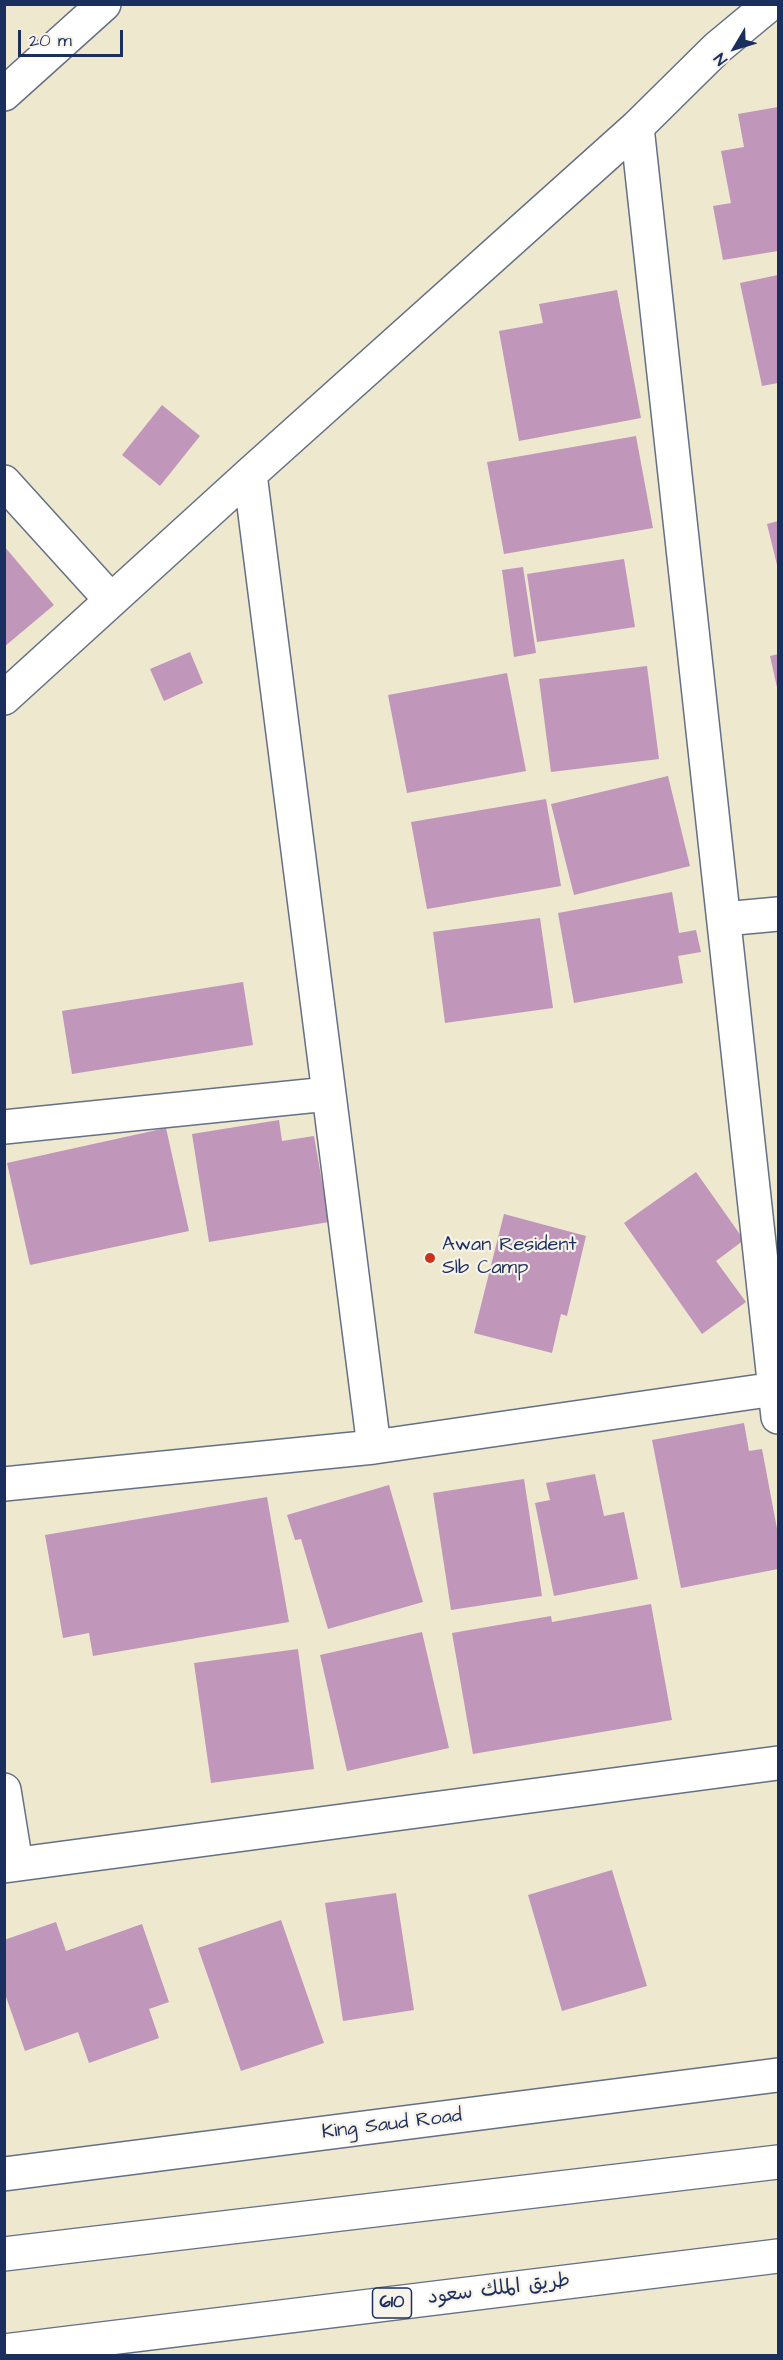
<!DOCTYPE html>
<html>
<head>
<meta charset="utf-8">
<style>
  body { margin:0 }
  #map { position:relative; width:783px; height:2360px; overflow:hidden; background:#eee8cf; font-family:"Architects Daughter",sans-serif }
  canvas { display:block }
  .frame { position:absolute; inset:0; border:6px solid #1b2f5e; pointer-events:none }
  .north { position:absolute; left:705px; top:18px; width:60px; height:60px; -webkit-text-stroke:4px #f7f3e8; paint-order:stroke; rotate:232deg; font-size:16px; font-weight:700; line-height:24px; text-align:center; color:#1b2f5e }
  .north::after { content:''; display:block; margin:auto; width:21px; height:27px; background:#1b2f5e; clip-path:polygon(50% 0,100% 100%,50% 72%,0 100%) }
  .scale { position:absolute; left:18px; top:30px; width:105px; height:27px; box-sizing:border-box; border:3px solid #1b2f5e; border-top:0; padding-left:8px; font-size:18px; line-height:21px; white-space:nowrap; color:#1b2f5e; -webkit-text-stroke:4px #f7f3e8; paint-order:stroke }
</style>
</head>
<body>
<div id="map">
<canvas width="783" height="2360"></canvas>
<div class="frame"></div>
<div class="north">N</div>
<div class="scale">20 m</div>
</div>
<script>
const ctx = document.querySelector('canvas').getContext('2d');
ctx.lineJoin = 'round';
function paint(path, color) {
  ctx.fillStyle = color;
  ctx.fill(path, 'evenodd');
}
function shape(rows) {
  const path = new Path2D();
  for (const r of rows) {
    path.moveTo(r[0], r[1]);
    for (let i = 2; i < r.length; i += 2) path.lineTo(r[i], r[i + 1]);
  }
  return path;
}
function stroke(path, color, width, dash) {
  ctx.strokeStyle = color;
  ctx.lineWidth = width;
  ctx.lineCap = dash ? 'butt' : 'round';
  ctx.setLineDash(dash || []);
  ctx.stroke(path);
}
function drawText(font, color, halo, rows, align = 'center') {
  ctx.font = font + ' "Architects Daughter","Playpen Sans Arabic",sans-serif';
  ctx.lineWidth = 4.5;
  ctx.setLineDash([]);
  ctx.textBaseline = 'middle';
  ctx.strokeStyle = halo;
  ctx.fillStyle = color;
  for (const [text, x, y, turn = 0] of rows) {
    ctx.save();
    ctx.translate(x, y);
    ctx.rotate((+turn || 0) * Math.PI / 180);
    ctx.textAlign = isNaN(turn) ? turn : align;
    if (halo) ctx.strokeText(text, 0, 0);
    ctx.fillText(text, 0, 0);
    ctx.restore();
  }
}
const building = shape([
  [778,107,778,251,723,260,713,206,731,203,721,151,744,147,738,114],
  [778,275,778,383,762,386,740,283],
  [617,290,641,418,519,441,499,331,543,323,539,304],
  [162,405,200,436,160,486,122,455],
  [636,436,653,528,504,554,487,462],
  [778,521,778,569,767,524],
  [4,546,54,605,4,647],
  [624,559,635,627,537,642,527,574],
  [523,567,536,653,514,657,502,570],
  [190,652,203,683,164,701,150,669],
  [778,654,778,692,770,656],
  [647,666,659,759,551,772,539,679],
  [507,673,526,771,407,793,388,695],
  [668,776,690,866,574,895,551,804],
  [546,799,561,886,427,909,411,822],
  [672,892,679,933,696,930,701,952,678,956,683,983,574,1003,558,913],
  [540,918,553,1008,445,1023,433,932],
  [243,982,253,1045,72,1074,62,1011],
  [279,1120,282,1141,314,1136,329,1222,209,1242,192,1134],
  [166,1128,189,1231,30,1265,7,1163],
  [696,1172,744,1240,716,1261,746,1302,702,1334,624,1223],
  [504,1214,586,1236,567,1316,561,1314,552,1353,474,1333],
  [744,1423,749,1451,762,1449,778,1534,778,1569,681,1588,652,1440],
  [595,1474,604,1516,624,1512,638,1579,554,1596,535,1503,550,1500,546,1483],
  [524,1479,542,1596,451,1610,433,1493],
  [389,1485,423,1602,328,1629,301,1539,295,1540,287,1515],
  [267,1497,289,1622,93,1656,89,1633,63,1638,45,1535],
  [651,1604,672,1720,473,1754,452,1633,551,1616,552,1622],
  [422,1632,449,1748,347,1771,320,1655],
  [298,1649,314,1769,211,1783,194,1663],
  [612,1870,647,1986,562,2011,528,1895],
  [396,1893,414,2010,343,2021,325,1903],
  [281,1920,324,2043,241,2071,198,1948],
  [56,1922,66,1951,142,1924,169,2002,149,2009,159,2038,89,2063,78,2032,25,2051,4,1991,4,1940]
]);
const minor = shape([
  [4,94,104,4],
  [637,127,778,1417],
  [250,474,374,1447],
  [4,482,111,600],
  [4,698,250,474,637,127,717,48,770,4],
  [724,919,778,914],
  [4,1127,328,1094],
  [4,1484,374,1447,775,1389],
  [4,1790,16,1864],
  [4,1866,778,1763]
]);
const major = shape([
  [4,2174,778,2075],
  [4,2254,778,2162],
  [4,2351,778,2256]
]);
const markers = [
  [430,1258,6,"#c8321e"]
];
const shields = [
  [392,2303,39]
];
const shieldNames = [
  ["610",392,2303]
];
const poiNames = [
  ["Awan Resident",442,1246],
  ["Slb Camp",442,1269]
];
const streetNames = [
  ["King Saud Road",392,2125,-7],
  ["طريق الملك سعود",499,2290,-7]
];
paint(building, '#c096ba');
stroke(minor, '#657086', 36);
stroke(major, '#657086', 36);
stroke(minor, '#fff', 33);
stroke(major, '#fff', 33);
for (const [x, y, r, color] of markers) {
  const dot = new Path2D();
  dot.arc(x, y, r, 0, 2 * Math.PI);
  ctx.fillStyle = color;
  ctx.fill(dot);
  stroke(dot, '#f7f3e8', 2);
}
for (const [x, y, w] of shields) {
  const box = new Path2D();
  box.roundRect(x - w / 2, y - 15, w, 30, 4.5);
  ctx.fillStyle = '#f7f3e8';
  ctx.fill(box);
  stroke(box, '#1b2f5e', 1.5);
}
drawText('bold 18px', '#1b2f5e', null, shieldNames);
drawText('20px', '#1b2f5e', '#f7f3e8', poiNames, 'left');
drawText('20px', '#1b2f5e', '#f7f3e8', streetNames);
</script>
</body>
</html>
